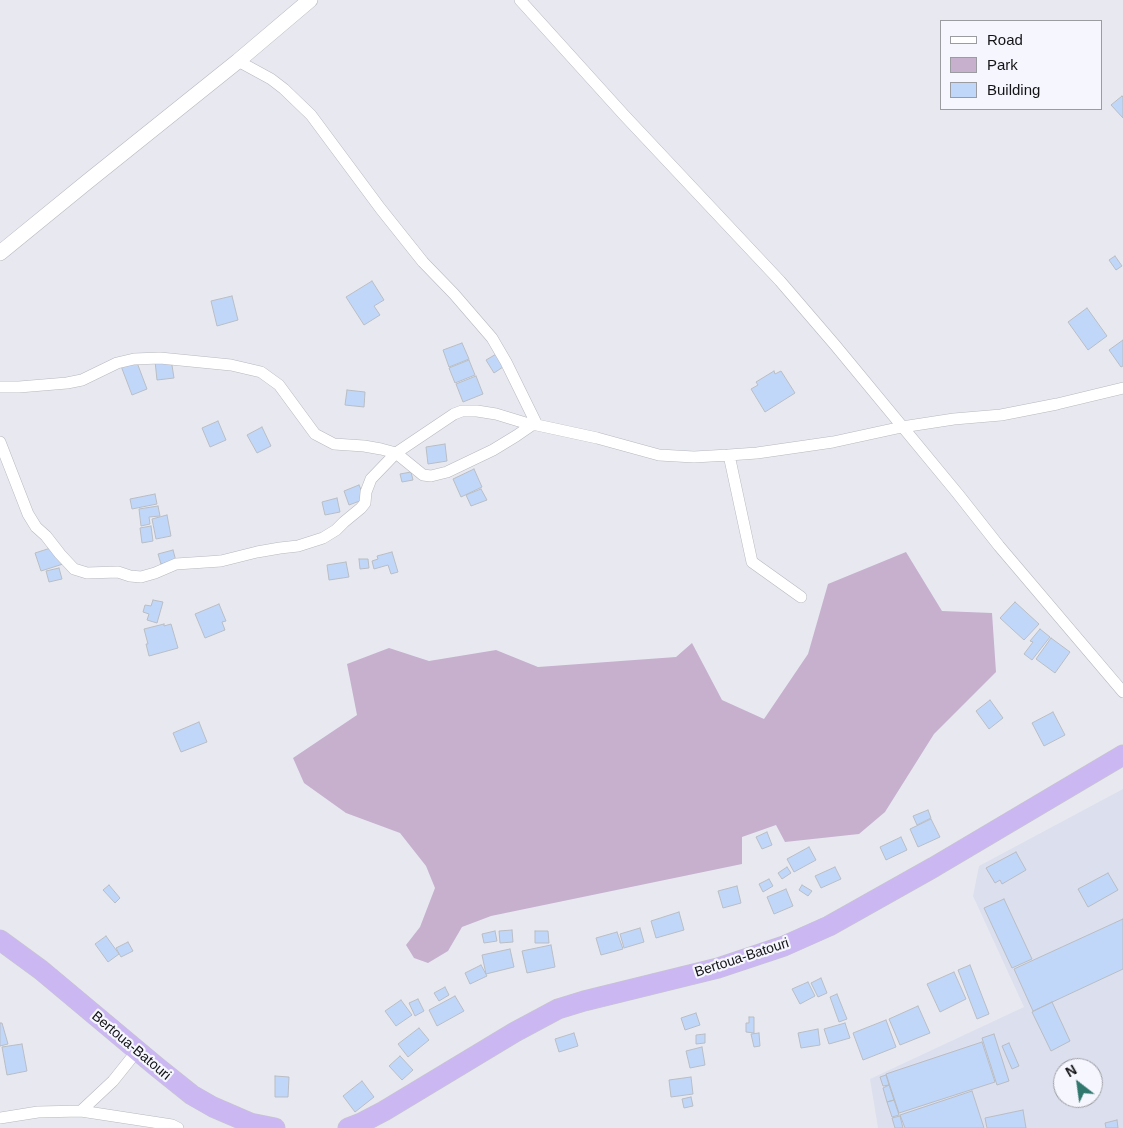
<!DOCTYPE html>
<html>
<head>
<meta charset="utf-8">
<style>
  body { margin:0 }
  #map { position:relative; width:1123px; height:1128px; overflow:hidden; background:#e8e9f0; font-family:Arial,sans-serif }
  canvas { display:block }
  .legend { position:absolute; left:940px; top:20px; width:162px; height:90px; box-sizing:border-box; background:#f5f6fe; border:1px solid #9b9ca2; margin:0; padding:6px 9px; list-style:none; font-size:15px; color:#141417 }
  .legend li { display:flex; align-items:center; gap:10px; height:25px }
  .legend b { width:25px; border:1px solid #9b9ca2 }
  .north { position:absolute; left:1053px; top:1058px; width:50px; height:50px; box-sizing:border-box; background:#f5f6fe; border:1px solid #9b9ca2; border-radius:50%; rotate:330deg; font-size:14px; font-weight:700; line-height:20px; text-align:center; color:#141417 }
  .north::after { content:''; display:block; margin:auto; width:18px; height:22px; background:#30776d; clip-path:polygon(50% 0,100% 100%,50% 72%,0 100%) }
</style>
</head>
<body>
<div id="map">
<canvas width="1123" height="1128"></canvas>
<ul class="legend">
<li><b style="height:6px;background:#fff"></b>Road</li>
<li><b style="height:14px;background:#c6b0ce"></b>Park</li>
<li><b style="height:14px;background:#c1d7fa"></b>Building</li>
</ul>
<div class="north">N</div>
</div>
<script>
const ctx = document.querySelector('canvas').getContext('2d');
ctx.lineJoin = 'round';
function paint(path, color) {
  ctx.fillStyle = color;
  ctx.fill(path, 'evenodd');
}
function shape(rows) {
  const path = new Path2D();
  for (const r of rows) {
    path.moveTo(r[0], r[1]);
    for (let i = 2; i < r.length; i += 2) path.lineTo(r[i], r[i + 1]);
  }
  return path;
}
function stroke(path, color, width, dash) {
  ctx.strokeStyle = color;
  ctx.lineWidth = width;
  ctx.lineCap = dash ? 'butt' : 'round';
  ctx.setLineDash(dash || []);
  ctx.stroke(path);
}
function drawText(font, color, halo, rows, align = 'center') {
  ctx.font = font + ' Arial,sans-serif';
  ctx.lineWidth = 4.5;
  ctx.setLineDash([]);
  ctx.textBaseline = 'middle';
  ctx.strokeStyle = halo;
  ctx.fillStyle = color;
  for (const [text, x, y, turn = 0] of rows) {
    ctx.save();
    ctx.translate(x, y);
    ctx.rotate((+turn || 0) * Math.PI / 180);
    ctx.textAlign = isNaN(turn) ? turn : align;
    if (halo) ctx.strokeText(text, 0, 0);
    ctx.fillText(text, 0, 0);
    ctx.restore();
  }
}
const built = shape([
  [1123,789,1123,1128,878,1128,870,1079,1024,1007,973,896,979,866],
  [1063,1068,1093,1068,1093,1098,1063,1098]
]);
const green = shape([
  [906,552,942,611,992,613,996,672,934,734,885,812,859,834,785,842,776,825,742,837,742,864,491,916,462,927,448,951,428,963,414,958,406,945,420,927,435,888,426,866,400,833,346,813,304,783,293,758,357,715,347,664,389,648,429,661,496,650,538,667,676,657,692,643,722,700,764,719,808,654,828,584]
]);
const building = shape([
  [1122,96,1123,97,1123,118,1111,105,1122,96],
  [1115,256,1122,266,1116,270,1109,260,1115,256],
  [372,281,384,300,374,306,380,315,364,325,346,297,372,281],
  [232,296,238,320,217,326,211,301,232,296],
  [1087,308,1107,336,1088,350,1068,322,1087,308],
  [1123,340,1123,366,1121,367,1109,350,1123,340],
  [462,343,469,359,449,367,443,350,462,343],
  [498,353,506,365,494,373,486,360,498,353],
  [171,359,174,378,157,380,155,361,171,359],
  [136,360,147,389,132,395,121,366,136,360],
  [469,360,475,375,455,383,449,368,469,360],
  [774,371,775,374,781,371,795,393,765,412,751,389,758,385,756,382,774,371],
  [476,376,483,394,463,402,456,384,476,376],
  [347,390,365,392,364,407,345,405,347,390],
  [218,421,226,440,210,447,202,428,218,421],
  [262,427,271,446,257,453,247,435,262,427],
  [445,444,447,461,428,464,426,447,445,444],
  [474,469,482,487,461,497,453,479,474,469],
  [411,472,413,480,402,482,400,474,411,472],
  [359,485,365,499,349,505,344,491,359,485],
  [481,489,487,500,471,506,466,495,481,489],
  [155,494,157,504,132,509,130,499,155,494],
  [337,498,340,512,325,515,322,502,337,498],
  [158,506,160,516,149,517,150,524,141,526,139,509,158,506],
  [167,515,171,536,156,539,152,519,167,515],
  [151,526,153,541,142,543,140,528,151,526],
  [57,546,63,564,41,571,35,553,57,546],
  [173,550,176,561,161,564,158,554,173,550],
  [392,552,398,572,391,574,388,565,374,569,372,561,378,559,377,556,392,552],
  [359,559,368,559,369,568,360,569,359,559],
  [346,562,349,577,329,580,327,565,346,562],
  [59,568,62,579,49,582,46,571,59,568],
  [153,600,163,602,157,623,147,620,149,614,143,612,145,605,151,606,153,600],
  [1015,602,1039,624,1024,640,1000,618,1015,602],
  [219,604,226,621,222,622,225,630,205,638,195,614,219,604],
  [164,624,164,626,171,624,178,648,149,656,146,644,148,644,144,629,164,624],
  [1040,629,1050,637,1032,660,1024,654,1033,642,1030,641,1040,629],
  [1051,638,1070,652,1055,673,1036,659,1051,638],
  [990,700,1003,718,989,729,976,711,990,700],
  [1053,712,1065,735,1044,746,1032,723,1053,712],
  [199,722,207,742,181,752,173,733,199,722],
  [928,810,931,818,917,825,913,816,928,810],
  [931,819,940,837,918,847,910,829,931,819],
  [767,832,772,845,762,849,756,837,767,832],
  [901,837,907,850,886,860,880,847,901,837],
  [809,847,816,860,794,872,787,859,809,847],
  [1016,852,1026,870,1002,884,1000,880,995,883,986,868,1016,852],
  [787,867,791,873,782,879,778,873,787,867],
  [835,867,841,879,821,888,815,876,835,867],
  [1108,873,1118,890,1088,907,1078,889,1108,873],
  [769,879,773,886,763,892,759,884,769,879],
  [109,885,120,898,115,903,103,890,109,885],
  [802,885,812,891,808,896,799,890,802,885],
  [737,886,741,903,723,908,718,891,737,886],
  [786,889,793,906,774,914,767,897,786,889],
  [1004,899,1032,959,1012,968,984,908,1004,899],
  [679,912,684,930,656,938,651,921,679,912],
  [1123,919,1123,969,1033,1011,1014,969,1123,919],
  [640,928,644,942,624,948,620,934,640,928],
  [512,930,513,942,500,943,499,931,512,930],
  [495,931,497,941,484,943,482,934,495,931],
  [535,931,548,931,549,943,535,943,535,931],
  [617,932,623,949,601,955,596,938,617,932],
  [106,936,119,954,108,962,95,944,106,936],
  [128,942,133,951,121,957,116,948,128,942],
  [551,945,555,967,527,973,522,951,551,945],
  [510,949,514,967,486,974,482,955,510,949],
  [481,965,487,976,470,984,465,973,481,965],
  [970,965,989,1014,977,1019,958,970,970,965],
  [954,972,966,999,940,1012,927,984,954,972],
  [821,978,827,993,818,997,811,983,821,978],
  [808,982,815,996,800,1004,792,989,808,982],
  [445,987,449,995,439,1001,434,993,445,987],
  [837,994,847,1019,839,1022,830,997,837,994],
  [455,996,464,1011,437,1026,429,1010,455,996],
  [418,999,424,1011,415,1016,409,1003,418,999],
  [401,1000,412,1015,396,1026,385,1011,401,1000],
  [1052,1002,1070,1041,1051,1051,1032,1012,1052,1002],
  [918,1006,930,1033,900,1045,889,1019,918,1006],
  [696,1013,700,1025,685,1030,681,1018,696,1013],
  [749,1017,754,1017,754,1033,746,1032,746,1023,749,1023,749,1017],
  [886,1020,896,1047,863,1060,853,1033,886,1020],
  [0,1023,2,1023,8,1044,0,1046,0,1023],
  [845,1023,850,1038,829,1044,824,1029,845,1023],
  [419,1028,429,1040,408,1057,398,1044,419,1028],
  [818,1029,820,1045,801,1048,798,1033,818,1029],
  [574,1033,578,1046,559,1052,555,1039,574,1033],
  [759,1033,760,1046,754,1047,751,1034,759,1033],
  [705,1034,705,1043,696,1044,696,1035,705,1034],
  [994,1034,1009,1081,997,1085,982,1038,994,1034],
  [982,1042,995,1082,899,1113,886,1074,982,1042],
  [1009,1043,1019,1066,1012,1069,1002,1046,1009,1043],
  [22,1044,27,1071,7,1075,2,1047,22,1044],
  [702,1047,705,1065,690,1068,686,1051,702,1047],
  [400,1056,413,1070,402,1080,389,1066,400,1056],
  [886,1075,889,1085,883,1086,880,1077,886,1075],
  [275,1076,289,1077,288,1097,275,1097,275,1076],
  [691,1077,693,1094,671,1097,669,1080,691,1077],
  [362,1081,374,1097,355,1112,343,1096,362,1081],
  [889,1085,894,1100,887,1102,883,1088,889,1085],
  [972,1091,984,1128,905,1128,900,1115,972,1091],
  [691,1097,693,1106,684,1108,682,1099,691,1097],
  [894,1100,899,1115,892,1117,887,1102,894,1100],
  [1023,1110,1026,1128,987,1128,985,1118,1023,1110],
  [900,1116,903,1128,895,1128,892,1118,900,1116],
  [1117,1120,1118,1128,1106,1128,1105,1123,1117,1120]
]);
const minor = shape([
  [520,0,624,115,780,281,835,345,958,494,999,546,1123,692],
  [238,61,271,79,284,89,311,115,380,208,423,262,454,294,492,338,506,362,537,425],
  [0,387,19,387,67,383,82,380,117,363,134,359,160,358,231,365,261,372,279,385,315,434,334,444,364,446,381,449,396,453,423,475,431,476,447,472,493,450,516,436,532,425,537,425,597,438,659,455,694,457,729,455,757,453,833,442,902,427,954,419,1001,415,1057,404,1123,388],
  [0,442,28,514,36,527,46,536,60,554,74,569,87,573,118,572,130,576,141,577,155,573,176,564,221,561,257,552,280,548,298,546,323,538,336,530,344,522,361,508,365,503,366,492,371,479,396,453,454,414,462,411,477,411,496,414,532,425],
  [729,455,752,562,801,597],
  [81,1111,113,1081,137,1051],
  [0,1118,38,1112,81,1111,172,1125,178,1128]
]);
const tertiary = shape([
  [0,253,87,182,238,61,310,0]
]);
const trunk = shape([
  [0,940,41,970,157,1067,192,1095,213,1107,250,1123,275,1128],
  [348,1128,361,1123,384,1111,515,1032,558,1009,584,1001,718,968,784,946,829,926,934,867,1123,755]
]);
const streetNames = [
  ["Bertoua-Batouri",742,958,-18],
  ["Bertoua-Batouri",131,1046,40]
];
paint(built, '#dcdfed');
paint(green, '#c6b0ce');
paint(building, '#c1d7fa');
stroke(building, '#b9bdc3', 1);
stroke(minor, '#b7b8bf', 12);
stroke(tertiary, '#b7b8bf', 16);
stroke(trunk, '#c7c7c7', 21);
stroke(minor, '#fff', 11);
stroke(tertiary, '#fff', 15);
stroke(trunk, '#cbb8f3', 20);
drawText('14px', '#141417', '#f5f6fe', streetNames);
</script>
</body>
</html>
